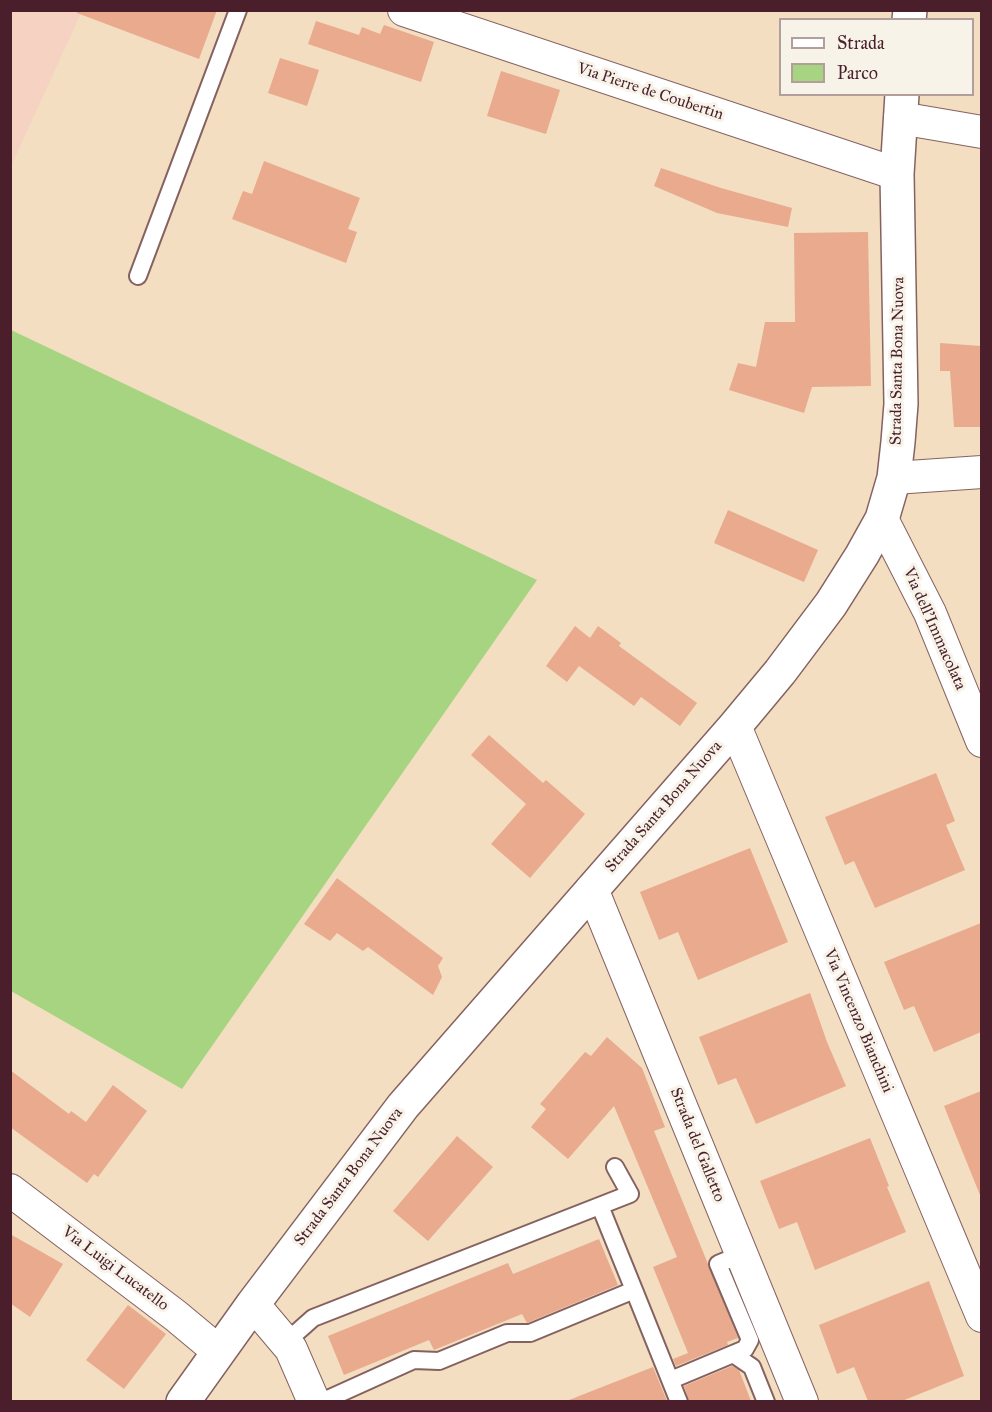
<!DOCTYPE html>
<html>
<head>
<meta charset="utf-8">
<style>
  body { margin:0 }
  #map { position:relative; width:992px; height:1412px; overflow:hidden; background:#f3dec1; font-family:"IM FELL Great Primer",serif }
  canvas { display:block }
  .frame { position:absolute; inset:0; border:12px solid #4a1f2b; pointer-events:none }
  .legend { position:absolute; left:779px; top:18px; width:195px; height:78px; box-sizing:border-box; background:#f7f3e8; border:2px solid #b29e9c; margin:0; padding:8px 10px; list-style:none; font-size:18px; color:#4a1f2b }
  .legend li { display:flex; align-items:center; gap:12px; height:30px }
  .legend b { width:30px; border:2px solid #b29e9c }
</style>
</head>
<body>
<div id="map">
<canvas width="992" height="1412"></canvas>
<div class="frame"></div>
<ul class="legend">
<li><b style="height:8px;background:#fff"></b>Strada</li>
<li><b style="height:16px;background:#a6d481"></b>Parco</li>
</ul>
</div>
<script>
const ctx = document.querySelector('canvas').getContext('2d');
ctx.lineJoin = 'round';
function paint(path, color) {
  ctx.fillStyle = color;
  ctx.fill(path, 'evenodd');
}
function shape(rows) {
  const path = new Path2D();
  for (const r of rows) {
    path.moveTo(r[0], r[1]);
    for (let i = 2; i < r.length; i += 2) path.lineTo(r[i], r[i + 1]);
  }
  return path;
}
function stroke(path, color, width, dash) {
  ctx.strokeStyle = color;
  ctx.lineWidth = width;
  ctx.lineCap = dash ? 'butt' : 'round';
  ctx.setLineDash(dash || []);
  ctx.stroke(path);
}
function drawText(font, color, halo, rows, align = 'center') {
  ctx.font = font + ' "IM FELL Great Primer",serif';
  ctx.lineWidth = 6;
  ctx.setLineDash([]);
  ctx.textBaseline = 'middle';
  ctx.strokeStyle = halo;
  ctx.fillStyle = color;
  for (const [text, x, y, turn = 0] of rows) {
    ctx.save();
    ctx.translate(x, y);
    ctx.rotate((+turn || 0) * Math.PI / 180);
    ctx.textAlign = isNaN(turn) ? turn : align;
    if (halo) ctx.strokeText(text, 0, 0);
    ctx.fillText(text, 0, 0);
    ctx.restore();
  }
}
const built = shape([
  [11,11,82,11,11,166]
]);
const green = shape([
  [11,330,537,580,182,1089,11,991]
]);
const building = shape([
  [77,10,217,10,199,59,77,13],
  [316,21,359,35,362,27,380,34,384,25,434,42,421,82,308,44],
  [280,58,319,70,307,106,268,93],
  [501,71,560,90,546,134,487,116],
  [264,161,360,198,348,229,357,232,346,263,232,219,243,191,252,194],
  [661,168,721,188,792,208,788,227,717,213,654,186],
  [868,232,871,386,812,387,804,413,729,390,738,363,756,367,765,322,795,322,794,233],
  [940,343,981,346,981,427,954,427,950,371,940,371],
  [728,510,818,550,804,582,714,543],
  [575,626,590,638,598,626,621,643,619,646,697,703,680,726,641,697,634,706,579,666,567,682,546,666],
  [489,735,543,783,546,780,585,814,530,878,491,844,526,804,471,755],
  [936,773,955,821,946,825,965,870,875,908,854,861,845,865,825,817],
  [750,848,788,942,698,980,678,932,659,940,640,892],
  [337,878,443,958,438,966,442,977,433,995,368,947,363,951,337,933,330,941,304,924],
  [981,923,981,1032,934,1052,914,1006,904,1010,884,962],
  [810,993,827,1042,846,1086,756,1124,736,1078,718,1085,699,1037],
  [607,1037,642,1068,665,1127,654,1131,738,1338,727,1342,728,1345,676,1366,673,1359,688,1353,653,1267,677,1257,614,1106,568,1159,531,1127,546,1109,540,1104,585,1052,591,1056],
  [10,1070,69,1114,71,1111,86,1122,113,1085,147,1111,98,1177,94,1174,87,1183,10,1127],
  [981,1091,981,1195,980,1195,944,1106],
  [457,1136,493,1167,428,1241,393,1211],
  [870,1138,889,1186,887,1187,906,1232,815,1270,797,1222,779,1229,760,1181],
  [10,1234,63,1264,30,1317,10,1303],
  [599,1239,618,1285,527,1323,522,1314,434,1350,429,1340,344,1375,328,1336,508,1263,513,1274],
  [929,1281,964,1376,902,1401,868,1401,854,1367,837,1374,819,1325],
  [128,1305,166,1334,124,1389,86,1360],
  [732,1366,739,1370,751,1401,689,1401,684,1386],
  [653,1367,667,1401,570,1401,569,1400]
]);
const service = shape([
  [138,276,238,10],
  [600,1206,634,1290],
  [286,1342,313,1318,630,1194,615,1167],
  [733,1354,745,1349,750,1340,718,1264,742,1254],
  [671,1380,733,1354,752,1367,766,1402],
  [321,1402,414,1360,439,1361,507,1333,530,1333,634,1290,679,1402]
]);
const minor = shape([
  [404,10,897,174],
  [900,118,982,132],
  [894,478,982,472],
  [882,519,930,613,982,741],
  [735,726,982,1316],
  [592,889,802,1402],
  [10,1190,176,1316,218,1351],
  [253,1304,291,1349,314,1402]
]);
const tertiary = shape([
  [909,20,910,10],
  [183,1402,253,1304,403,1106,735,726,780,672,831,604,862,555,882,519,894,478,898,442,901,404,897,174,902,94]
]);
const streetNames = [
  ["Via Pierre de Coubertin",650,92,18],
  ["Strada Santa Bona Nuova",898,361,-89],
  ["Via dell'Immacolata",934,629,66],
  ["Strada Santa Bona Nuova",664,807,-49],
  ["Via Vincenzo Bianchini",858,1021,67],
  ["Strada del Galletto",697,1145,68],
  ["Strada Santa Bona Nuova",349,1177,-53],
  ["Via Luigi Lucatello",115,1269,37]
];
paint(built, '#f5d2c2');
paint(green, '#a6d481');
paint(building, '#e9aa8e');
stroke(service, '#856260', 20);
stroke(minor, '#856260', 34);
stroke(tertiary, '#856260', 36);
stroke(service, '#fff', 16);
stroke(minor, '#fff', 32);
stroke(tertiary, '#fff', 33);
drawText('16px', '#4a1f2b', '#f7f3e8', streetNames);
</script>
</body>
</html>
